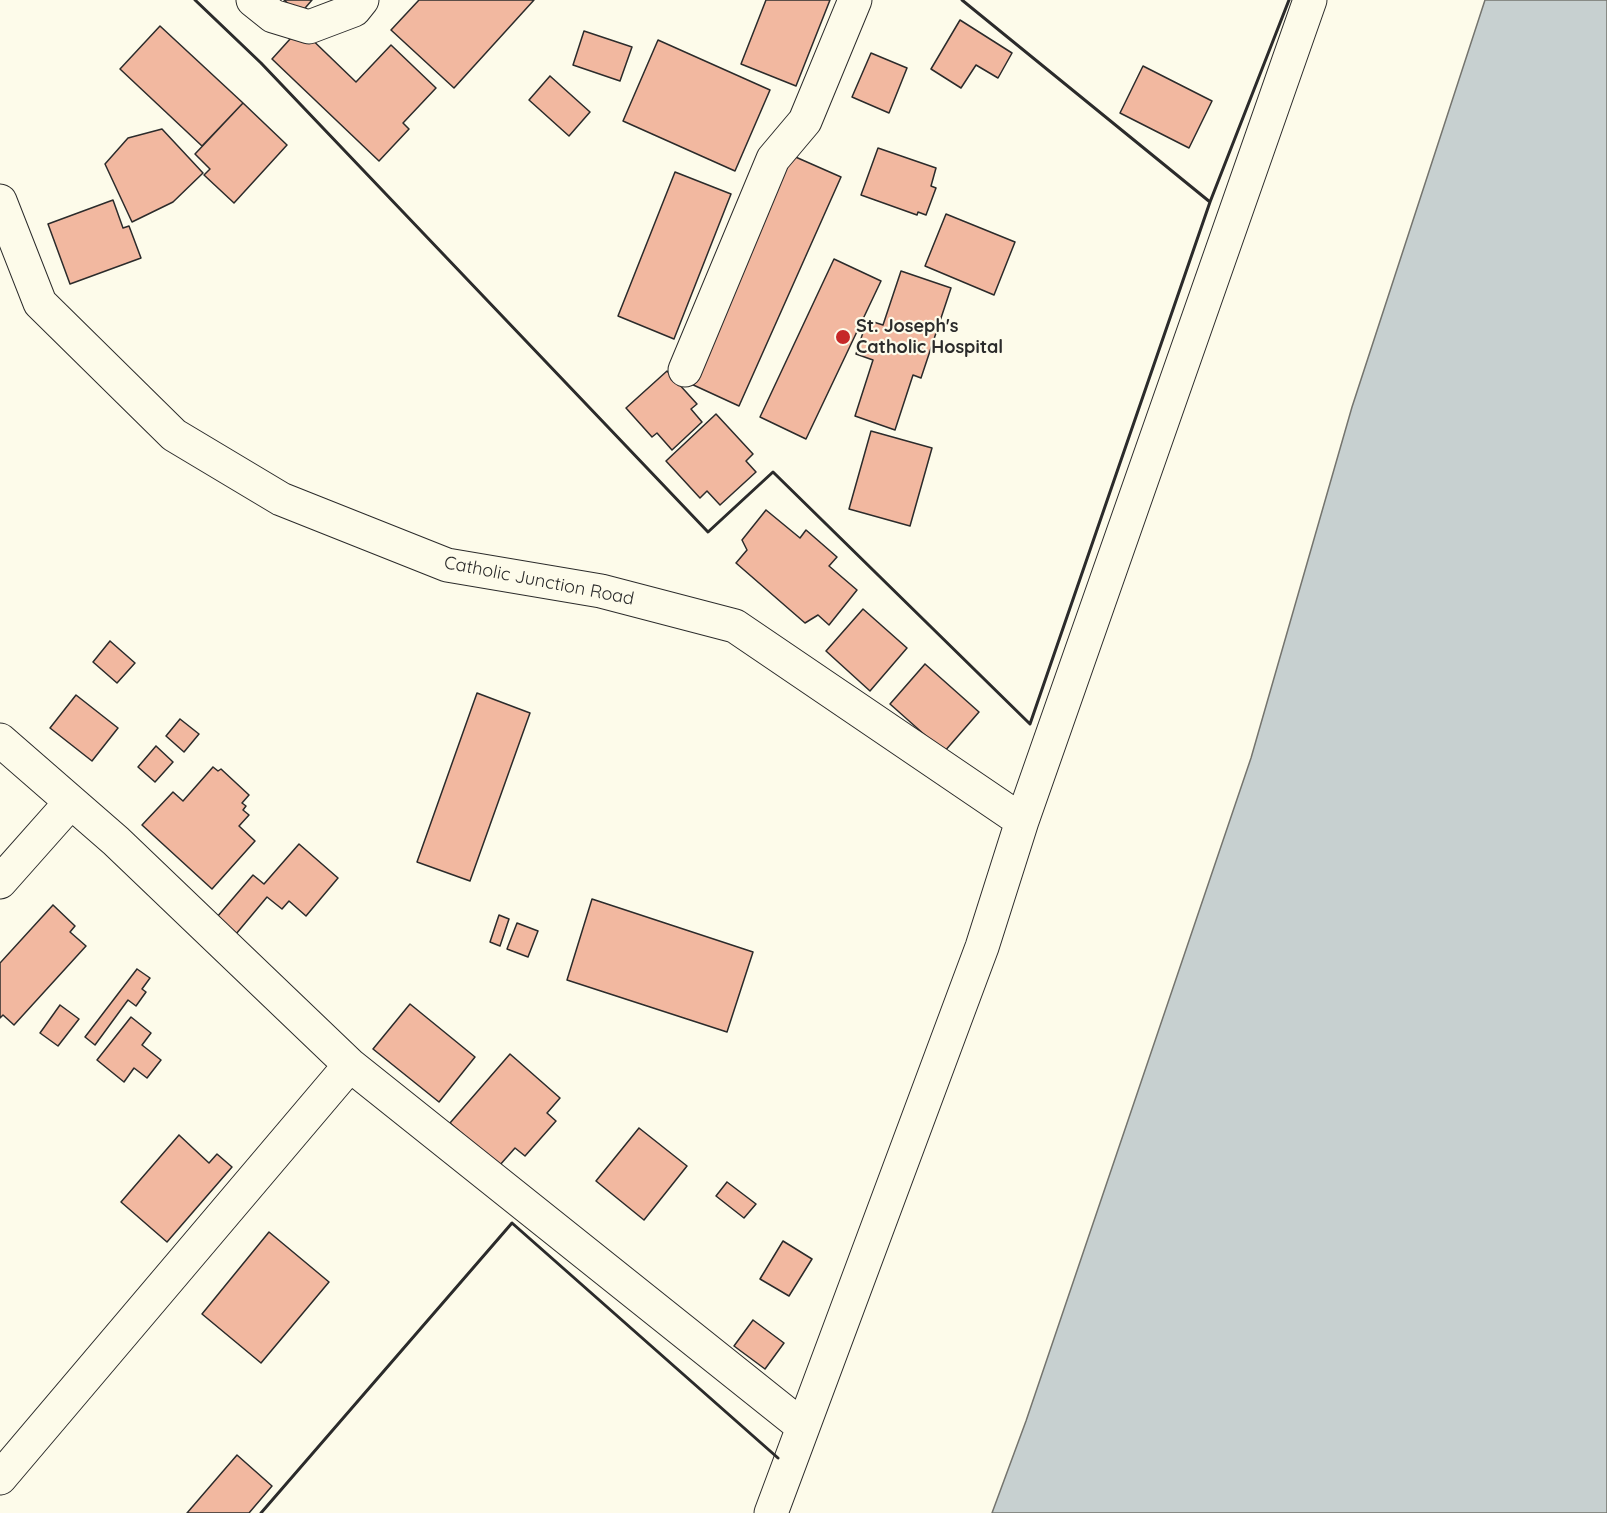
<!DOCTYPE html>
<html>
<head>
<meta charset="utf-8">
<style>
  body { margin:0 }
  canvas { display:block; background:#fdfbea }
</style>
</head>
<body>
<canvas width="1607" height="1513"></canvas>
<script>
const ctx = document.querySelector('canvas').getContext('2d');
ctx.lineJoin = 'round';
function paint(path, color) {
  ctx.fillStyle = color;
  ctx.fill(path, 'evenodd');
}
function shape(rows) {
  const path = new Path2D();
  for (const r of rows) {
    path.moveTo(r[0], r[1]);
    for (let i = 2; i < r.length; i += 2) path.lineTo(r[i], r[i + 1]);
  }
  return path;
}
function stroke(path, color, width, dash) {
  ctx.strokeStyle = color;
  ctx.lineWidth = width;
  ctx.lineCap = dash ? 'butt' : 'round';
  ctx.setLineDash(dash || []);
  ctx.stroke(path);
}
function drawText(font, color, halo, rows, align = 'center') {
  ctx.font = font + ' Quicksand,sans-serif';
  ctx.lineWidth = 4.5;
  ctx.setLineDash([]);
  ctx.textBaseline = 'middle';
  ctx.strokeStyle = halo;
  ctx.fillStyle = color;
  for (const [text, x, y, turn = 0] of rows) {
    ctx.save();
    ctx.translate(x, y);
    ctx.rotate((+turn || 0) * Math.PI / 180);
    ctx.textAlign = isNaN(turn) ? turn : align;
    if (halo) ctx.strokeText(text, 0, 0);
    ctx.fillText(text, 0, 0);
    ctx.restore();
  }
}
const water = shape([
  [1485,0,1607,0,1607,1513,992,1513,1026,1421,1251,758,1352,407,1485,0]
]);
const building = shape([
  [284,0,312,0,300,14,284,0],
  [419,0,534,0,454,88,391,30,419,0],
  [766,0,830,0,796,86,741,64,766,0],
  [960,20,1012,53,998,78,976,65,961,88,931,69,960,20],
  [160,26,243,103,202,146,120,69,160,26],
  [300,28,356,82,391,45,436,88,403,123,409,129,379,161,272,59,300,28],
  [584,31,632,47,620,81,573,65,584,31],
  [658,40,770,90,735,171,623,121,658,40],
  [871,53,907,68,889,113,852,97,871,53],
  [1143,66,1212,101,1189,148,1120,113,1143,66],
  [550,76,590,112,569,136,529,100,550,76],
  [243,103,287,145,234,203,204,175,210,169,195,154,243,103],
  [162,129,203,173,173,202,132,222,105,164,128,138,162,129],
  [878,148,936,168,931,186,936,188,926,215,918,212,917,215,861,195,878,148],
  [791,155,841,177,739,406,689,383,791,155],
  [675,172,731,194,674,339,618,316,675,172],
  [113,200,123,228,129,226,141,258,70,284,48,224,113,200],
  [946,214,1015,242,994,295,925,266,946,214],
  [834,259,881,281,806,439,760,417,834,259],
  [901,271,951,288,921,378,913,375,895,430,855,416,873,360,856,354,867,320,883,325,901,271],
  [667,371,697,404,691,409,702,422,672,450,657,433,652,437,626,408,667,371],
  [716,414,753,454,746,461,756,472,720,505,707,491,700,498,666,461,716,414],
  [871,431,932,448,910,526,849,509,871,431],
  [766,510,800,538,806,530,837,557,829,566,857,590,829,625,818,615,805,623,736,563,747,550,742,540,766,510],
  [863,609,907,648,870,691,826,651,863,609],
  [110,641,135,663,117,683,93,662,110,641],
  [925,664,979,712,944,752,890,704,925,664],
  [477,693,530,713,470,881,417,862,477,693],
  [76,695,118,728,92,761,50,728,76,695],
  [180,719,199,734,184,752,166,736,180,719],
  [156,746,173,762,155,782,138,767,156,746],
  [213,767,218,771,221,769,249,795,242,803,246,806,243,810,249,815,239,826,255,841,212,889,142,825,173,792,183,801,213,767],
  [299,844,338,878,306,916,289,901,282,909,267,897,236,934,217,917,253,875,264,884,299,844],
  [592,899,753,952,727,1032,567,980,592,899],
  [53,905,75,926,70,932,86,946,14,1025,3,1015,0,1018,0,963,53,905],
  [499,915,509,919,500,946,490,942,499,915],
  [517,923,538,931,528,957,507,949,517,923],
  [137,969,150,978,142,989,146,992,136,1006,128,1000,95,1045,85,1037,137,969],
  [410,1004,475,1057,439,1102,373,1049,410,1004],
  [60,1005,79,1019,58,1046,40,1033,60,1005],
  [131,1017,151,1033,142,1045,161,1060,147,1078,134,1068,124,1082,97,1060,131,1017],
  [510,1054,560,1098,547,1113,556,1121,525,1156,515,1148,499,1166,450,1123,510,1054],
  [639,1128,687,1166,644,1220,596,1181,639,1128],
  [179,1135,209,1163,217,1154,232,1167,167,1242,121,1202,179,1135],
  [727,1182,756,1204,744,1218,716,1196,727,1182],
  [269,1232,329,1282,261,1363,202,1314,269,1232],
  [783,1241,812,1259,789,1296,760,1279,783,1241],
  [753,1320,784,1343,765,1369,734,1346,753,1320],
  [237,1455,272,1486,249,1513,187,1513,237,1455]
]);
const minor = shape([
  [253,0,273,16,309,27,354,10,362,0],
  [0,201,40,303,174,435,281,499,447,565,601,591,735,626,1022,821],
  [685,370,773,159,805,121,855,0],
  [0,740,116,841,350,1065,802,1426],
  [0,882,71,802],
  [0,1478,350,1065],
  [771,1513,982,947,1022,821,1310,0]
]);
const wall = shape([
  [195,0,261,63,708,532,773,472,1030,724,1210,202,1289,0],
  [962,0,1210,202],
  [261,1513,512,1223,778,1458]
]);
const markers = [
  [843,337,8,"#c62828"]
];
const poiNames = [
  ["St. Joseph's",856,327],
  ["Catholic Hospital",856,348]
];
const streetNames = [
  ["Catholic Junction Road",539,581,11]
];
paint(water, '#c7d0d0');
stroke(water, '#74746e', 1.5);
paint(building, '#f2b8a0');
stroke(building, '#2b2b2b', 1.5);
stroke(minor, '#2b2b2b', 35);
stroke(minor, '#fdfbea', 33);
stroke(wall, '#2b2b2b', 3);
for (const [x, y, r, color] of markers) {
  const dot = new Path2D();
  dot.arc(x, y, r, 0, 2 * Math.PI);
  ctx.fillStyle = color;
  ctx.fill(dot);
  stroke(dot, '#fdfbea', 2);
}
drawText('bold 18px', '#2b2b2b', '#fdfbea', poiNames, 'left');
drawText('18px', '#2b2b2b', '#fdfbea', streetNames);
</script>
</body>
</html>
